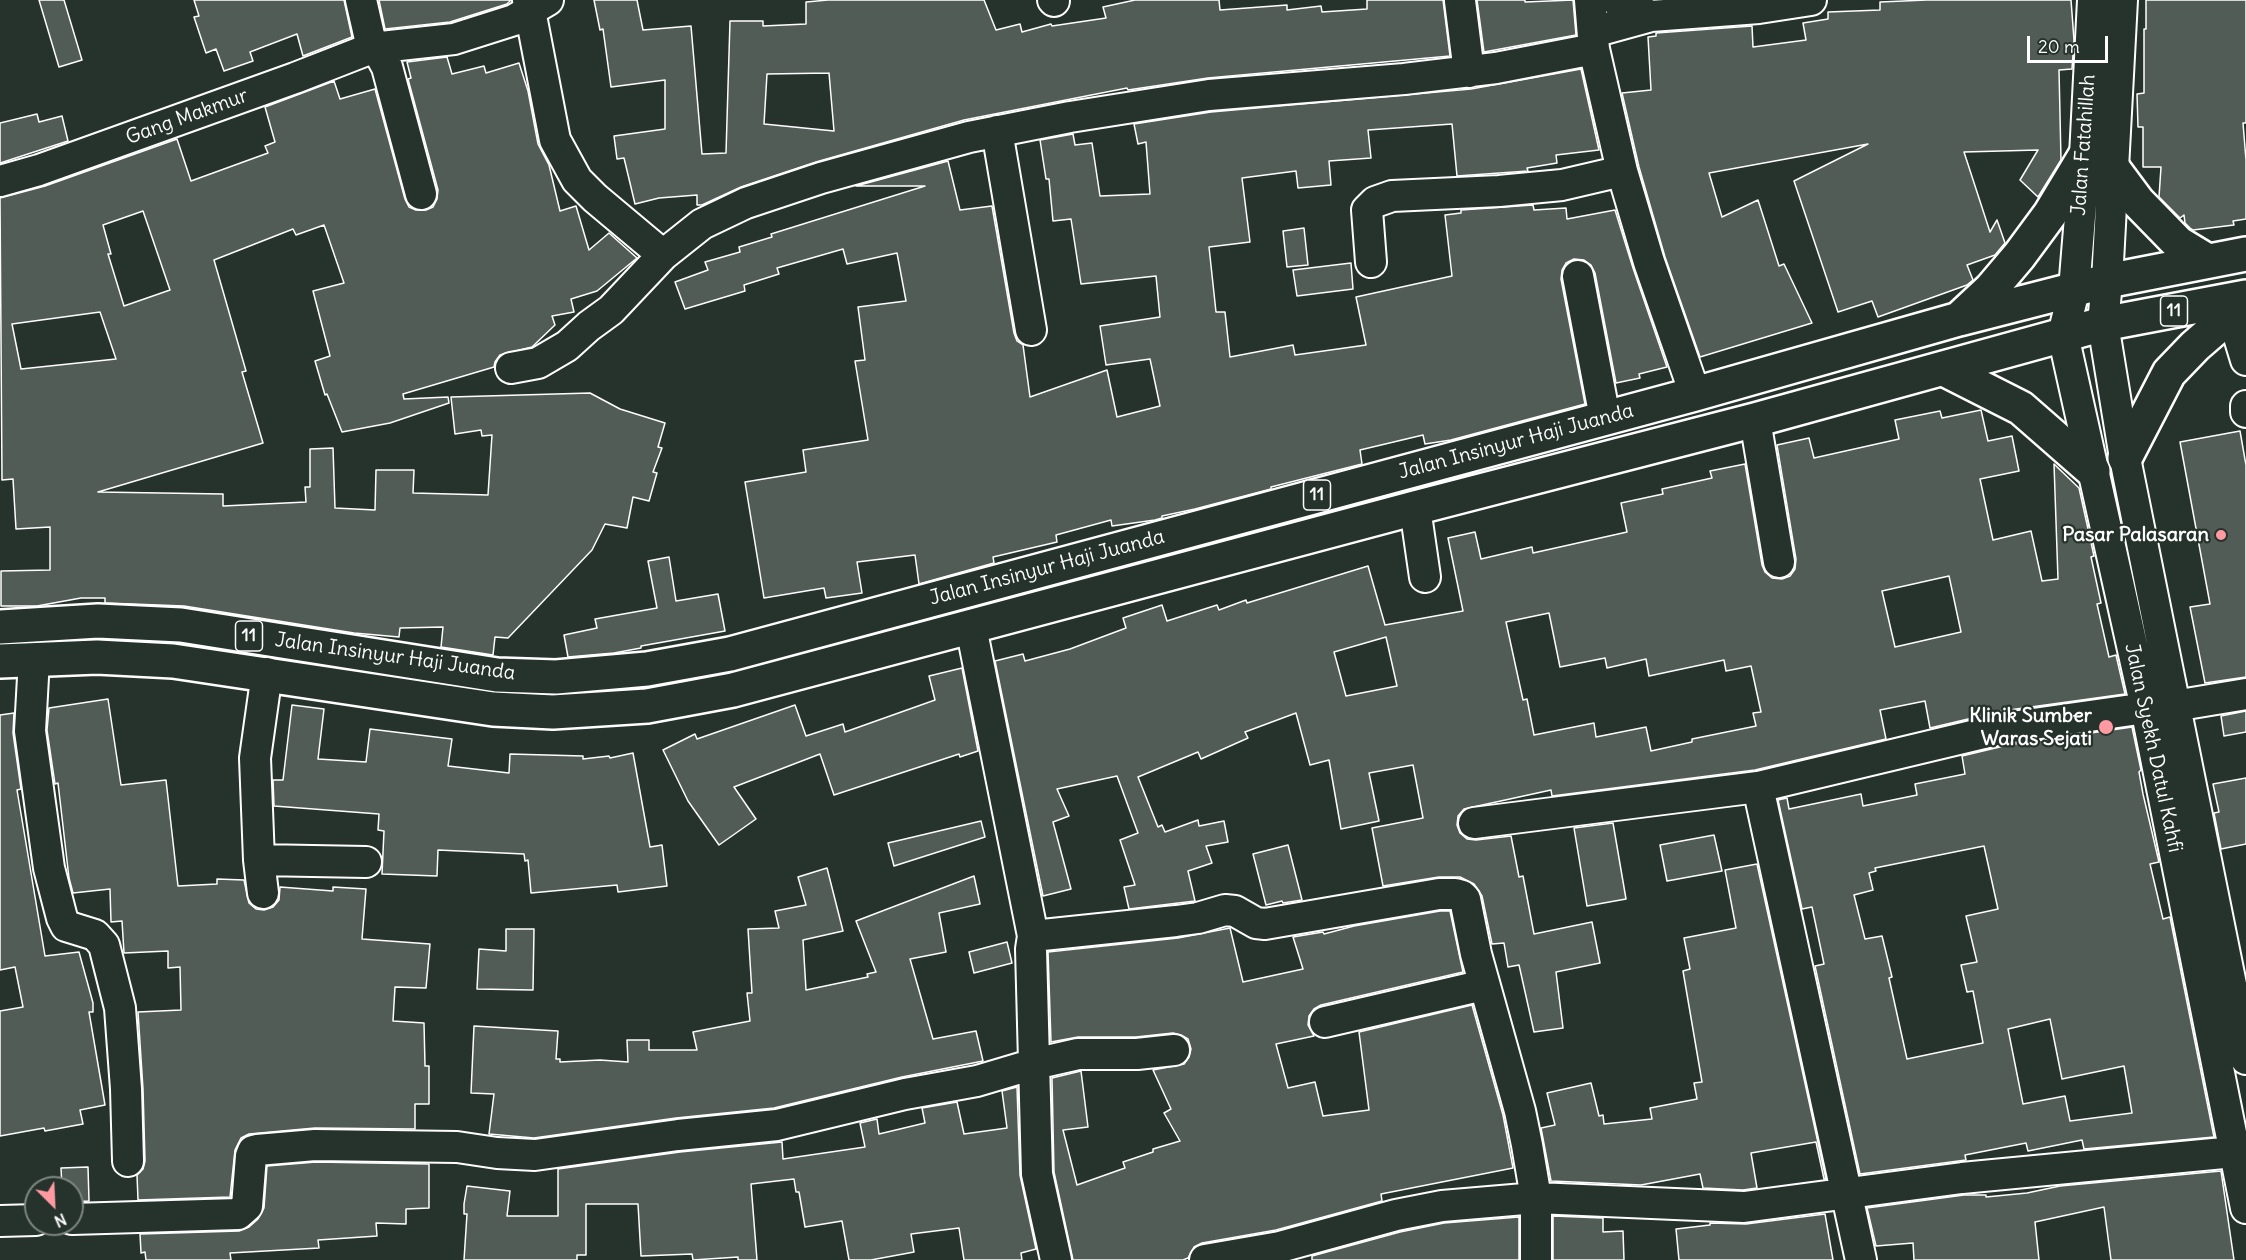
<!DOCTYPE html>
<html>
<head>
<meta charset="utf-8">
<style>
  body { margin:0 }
  #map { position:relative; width:2246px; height:1260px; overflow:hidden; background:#26332d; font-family:Delius,sans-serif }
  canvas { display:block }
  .north { position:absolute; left:24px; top:1176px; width:60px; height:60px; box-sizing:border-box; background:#26332d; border:2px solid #7d8581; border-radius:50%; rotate:156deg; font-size:16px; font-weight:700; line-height:24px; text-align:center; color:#fff }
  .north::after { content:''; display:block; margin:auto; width:21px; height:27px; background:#ff9aa2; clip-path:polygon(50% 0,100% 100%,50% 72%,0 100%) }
  .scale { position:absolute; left:2027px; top:36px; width:81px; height:27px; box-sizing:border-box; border:3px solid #fff; border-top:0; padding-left:8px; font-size:18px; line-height:21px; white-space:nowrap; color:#fff; -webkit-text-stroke:4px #26332d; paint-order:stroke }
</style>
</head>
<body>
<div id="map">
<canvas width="2246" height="1260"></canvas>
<div class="north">N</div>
<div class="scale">20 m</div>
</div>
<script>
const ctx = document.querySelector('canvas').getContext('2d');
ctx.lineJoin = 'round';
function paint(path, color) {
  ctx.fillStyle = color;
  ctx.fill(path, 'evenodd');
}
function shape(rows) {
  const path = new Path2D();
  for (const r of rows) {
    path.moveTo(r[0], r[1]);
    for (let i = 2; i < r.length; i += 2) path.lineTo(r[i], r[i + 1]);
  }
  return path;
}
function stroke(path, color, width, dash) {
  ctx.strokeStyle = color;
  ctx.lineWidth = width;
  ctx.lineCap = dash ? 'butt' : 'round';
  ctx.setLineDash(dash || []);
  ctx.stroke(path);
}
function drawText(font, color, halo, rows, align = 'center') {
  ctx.font = font + ' Delius,sans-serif';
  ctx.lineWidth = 4.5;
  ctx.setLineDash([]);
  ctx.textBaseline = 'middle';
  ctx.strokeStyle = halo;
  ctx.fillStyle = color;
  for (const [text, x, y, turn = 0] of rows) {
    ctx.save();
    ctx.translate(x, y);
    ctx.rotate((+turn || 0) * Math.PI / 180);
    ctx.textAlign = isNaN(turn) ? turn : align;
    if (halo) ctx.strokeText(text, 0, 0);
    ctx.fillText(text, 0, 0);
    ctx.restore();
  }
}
const building = shape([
  [39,0,64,0,82,60,59,67,39,0],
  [194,0,344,0,352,37,303,56,297,34,250,52,253,61,224,71,216,49,206,53,194,17,199,16,194,0],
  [379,0,511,0,507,4,450,22,385,29,379,0],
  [594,0,637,0,643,30,691,26,702,154,726,153,730,21,763,21,763,26,806,24,806,2,828,0,984,0,996,30,1020,24,1022,32,1051,24,1052,26,1106,18,1103,7,1135,0,1219,0,1220,10,1287,5,1287,10,1321,6,1322,12,1367,9,1367,0,1443,0,1450,56,1208,78,1128,90,1127,88,964,120,816,162,741,187,702,205,697,205,697,195,659,198,635,204,624,158,617,159,614,136,665,129,665,80,611,87,603,29,600,30,594,0],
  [829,73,834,131,764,124,767,74,829,73],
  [1477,0,1525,0,1525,2,1573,0,1576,35,1484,52,1477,0],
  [1927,0,2071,0,2074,40,2072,69,2059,70,2061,160,2038,197,2020,180,2038,150,1964,152,1990,232,1997,220,2005,243,1995,255,1967,265,1973,280,1967,285,1878,317,1872,301,1838,312,1794,181,1868,144,1709,173,1722,217,1758,200,1779,266,1784,264,1812,323,1700,357,1665,257,1639,167,1622,93,1651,90,1648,37,1656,36,1656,33,1752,26,1753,47,1806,40,1803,23,1828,19,1828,12,1880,10,1880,2,1927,0],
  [2146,0,2246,0,2246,123,2243,123,2246,160,2246,219,2233,221,2234,225,2193,230,2190,228,2185,223,2184,215,2180,218,2159,197,2161,167,2143,167,2143,127,2138,127,2137,94,2144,93,2144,29,2146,29,2146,0],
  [447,57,452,74,484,66,486,73,519,63,528,91,538,144,549,165,560,211,576,206,589,250,609,233,637,258,597,291,571,299,574,312,552,316,555,325,532,347,500,355,495,362,494,367,403,394,404,399,448,397,449,403,390,423,342,432,327,394,325,395,315,361,330,356,313,291,344,283,324,225,296,235,293,229,214,260,246,371,242,372,263,443,98,492,223,494,223,506,306,502,305,487,310,487,310,449,333,448,335,508,375,510,376,470,414,470,413,493,488,495,492,435,482,436,481,430,455,434,451,397,590,393,620,409,665,423,658,447,662,448,653,472,657,473,649,501,633,497,627,528,605,524,592,550,508,638,495,637,493,655,441,647,443,627,400,628,399,637,354,633,184,606,105,603,105,598,81,598,37,606,1,606,1,571,50,570,50,527,16,529,13,479,2,480,0,198,45,186,177,139,191,181,268,153,265,146,275,142,265,107,334,81,340,99,375,89,405,199,409,207,416,210,426,210,433,207,437,199,438,190,408,79,411,78,407,62,447,57],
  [143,211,170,290,124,306,108,254,111,254,103,225,143,211],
  [100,312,116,359,21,369,12,324,100,312],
  [1581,69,1599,150,1556,155,1557,163,1527,168,1528,171,1457,176,1452,124,1368,130,1371,158,1329,161,1331,185,1298,188,1296,171,1242,178,1250,242,1209,247,1216,312,1225,312,1230,357,1293,345,1295,355,1366,345,1356,297,1452,276,1445,215,1461,213,1461,210,1533,205,1534,210,1566,208,1567,219,1615,210,1633,268,1667,367,1639,374,1640,378,1616,383,1595,273,1591,265,1584,260,1574,259,1566,263,1562,270,1561,279,1585,404,1451,440,1425,444,1423,435,1360,450,1362,464,1271,487,1271,489,1195,509,1162,516,1162,518,1155,520,1112,526,1111,520,1056,535,1057,542,993,557,994,563,919,584,915,555,857,562,862,593,826,598,824,588,764,598,745,482,806,472,803,450,868,440,855,361,865,360,858,307,906,301,897,253,847,264,843,249,777,268,779,274,744,285,745,291,685,309,675,282,708,270,705,262,740,252,739,247,772,237,771,234,925,186,856,186,948,161,960,210,992,206,1014,333,1017,341,1023,345,1030,397,1107,370,1117,417,1160,406,1150,359,1106,365,1100,326,1160,317,1156,276,1081,284,1071,219,1053,221,1049,179,1046,179,1040,140,1073,134,1075,145,1092,143,1100,196,1150,194,1146,142,1138,144,1134,124,1211,112,1471,89,1581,69],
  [37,114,39,122,62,116,68,141,0,163,0,123,37,114],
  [1304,228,1308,265,1287,267,1283,231,1304,228],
  [1351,263,1353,289,1297,296,1293,270,1351,263],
  [1981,410,1988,441,2012,436,2019,471,1980,479,1993,540,2031,531,2042,581,2058,579,2054,464,2079,488,2094,556,2091,557,2101,603,2097,604,2109,657,2116,655,2125,694,2002,711,1930,728,1925,701,1880,710,1886,739,1755,770,1552,796,1551,790,1464,809,1458,816,1457,825,1460,833,1467,839,1476,840,1511,836,1519,877,1523,876,1534,934,1592,922,1600,963,1556,972,1563,1028,1534,1032,1519,965,1508,967,1504,943,1492,944,1482,896,1474,884,1460,877,1439,877,1383,886,1372,828,1423,818,1413,765,1369,773,1379,821,1341,829,1329,760,1310,765,1296,713,1245,732,1248,738,1201,759,1198,752,1138,777,1158,827,1162,825,1165,832,1198,820,1199,826,1224,821,1228,842,1206,846,1212,863,1188,871,1195,901,1129,909,1124,887,1135,885,1120,840,1138,833,1117,776,1057,789,1069,816,1053,822,1071,889,1043,896,995,661,1023,654,1025,661,1070,649,1126,628,1123,618,1162,605,1167,621,1217,605,1219,610,1246,600,1247,603,1368,566,1385,625,1463,611,1448,538,1475,532,1481,559,1532,547,1533,553,1627,532,1621,503,1663,494,1662,489,1712,478,1710,471,1745,464,1762,565,1765,572,1772,578,1782,579,1790,576,1795,569,1796,559,1777,445,1809,438,1814,458,1899,439,1895,420,1940,411,1942,418,1981,410],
  [1949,576,1961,632,1895,647,1882,591,1949,576],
  [1549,613,1560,667,1605,658,1607,668,1646,659,1649,676,1724,660,1726,671,1751,666,1761,712,1753,713,1756,726,1692,739,1692,742,1651,751,1646,727,1596,737,1594,723,1534,735,1527,699,1523,700,1506,622,1549,613],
  [1386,637,1397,686,1346,696,1334,652,1386,637],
  [2240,431,2246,465,2246,677,2205,683,2190,607,2210,604,2180,442,2240,431],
  [669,557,676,601,718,594,725,631,641,646,641,648,614,653,568,657,564,635,597,628,595,619,657,608,648,561,669,557],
  [962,668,978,751,960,757,959,754,834,795,820,754,734,787,756,819,719,845,688,801,663,750,695,734,697,739,795,705,806,736,843,724,845,732,935,700,929,676,962,668],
  [108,699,121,785,166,780,178,886,217,884,217,879,244,880,249,903,256,909,264,910,273,907,279,900,280,887,333,891,333,887,366,889,362,939,430,944,426,988,395,987,393,1021,424,1023,425,1066,429,1066,429,1104,415,1104,415,1129,315,1128,249,1134,241,1138,235,1150,230,1197,138,1200,137,1175,143,1169,145,1161,143,1089,138,1012,181,1010,180,967,168,968,168,951,124,953,122,921,111,922,110,889,73,893,69,878,58,783,55,784,47,730,49,708,108,699],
  [292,705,324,709,318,759,366,762,370,729,452,739,448,766,509,773,510,754,583,756,583,759,609,756,610,758,633,753,650,847,662,845,667,886,618,892,617,885,531,893,528,860,525,861,524,854,438,850,437,876,382,874,384,831,378,830,379,814,274,806,273,780,283,780,292,705],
  [2246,711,2246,732,2224,736,2221,716,2246,711],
  [14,713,13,733,21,789,17,790,45,956,79,952,93,1003,93,1012,89,1012,105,1105,80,1110,83,1124,45,1131,44,1128,0,1136,0,1011,23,1007,15,967,0,970,0,715,14,713],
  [2132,727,2141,770,2139,772,2143,794,2159,862,2150,864,2163,919,2170,917,2214,1137,2084,1149,2082,1140,2028,1151,2026,1143,1965,1155,1966,1160,1860,1174,1815,966,1824,964,1812,907,1802,909,1778,800,1787,798,1789,809,1861,794,1863,806,1917,795,1915,784,1965,774,1962,756,2008,745,2132,727],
  [1984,846,1998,909,1966,916,1977,962,1961,965,1967,992,1973,991,1983,1043,1907,1059,1889,978,1892,977,1882,936,1865,939,1854,895,1873,890,1869,873,1876,871,1875,868,1984,846],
  [2050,1019,2062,1079,2124,1066,2132,1113,2070,1121,2065,1096,2023,1104,2008,1029,2050,1019],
  [2246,778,2246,844,2221,849,2214,813,2219,812,2213,784,2246,778],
  [981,821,985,837,894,866,888,843,981,821],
  [1613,823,1626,899,1587,906,1574,828,1613,823],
  [1714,835,1722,871,1667,881,1660,845,1714,835],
  [1288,845,1302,900,1283,903,1282,901,1266,905,1253,854,1288,845],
  [1757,864,1826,1179,1824,1179,1816,1142,1751,1153,1757,1188,1743,1190,1703,1188,1700,1174,1641,1185,1551,1181,1541,1128,1555,1125,1547,1093,1591,1083,1599,1116,1603,1115,1604,1124,1652,1119,1650,1108,1697,1099,1694,1083,1702,1082,1683,971,1690,969,1684,938,1736,928,1725,870,1757,864],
  [827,868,843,931,803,940,806,990,868,977,867,974,876,972,856,921,974,876,980,904,939,913,946,952,910,959,933,1039,976,1031,983,1061,902,1077,774,1108,676,1118,534,1138,489,1134,494,1094,471,1093,474,1026,558,1031,556,1059,560,1059,560,1062,600,1060,628,1062,627,1040,649,1040,649,1050,697,1050,693,1032,750,1021,747,993,752,993,748,929,779,928,775,911,806,905,798,877,827,868],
  [1440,911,1450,911,1463,972,1321,1005,1314,1009,1309,1016,1308,1025,1314,1036,1276,1044,1288,1088,1315,1082,1323,1116,1369,1110,1359,1032,1472,1005,1503,1115,1513,1168,1381,1194,1382,1201,1276,1230,1202,1243,1194,1247,1188,1258,1183,1260,1073,1260,1054,1172,1052,1078,1081,1071,1088,1127,1063,1130,1077,1185,1125,1168,1123,1162,1153,1152,1153,1149,1180,1141,1164,1113,1171,1109,1153,1070,1184,1064,1189,1057,1191,1049,1188,1039,1181,1035,1173,1033,1136,1037,1078,1037,1051,1042,1048,952,1178,938,1230,928,1243,982,1303,969,1293,937,1323,932,1324,934,1354,926,1440,911],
  [506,929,534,929,533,990,477,989,479,949,506,951,506,929],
  [1007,942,1012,963,974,973,969,952,1007,942],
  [1017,1087,1020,1175,1036,1249,1021,1253,1022,1260,964,1260,959,1228,911,1234,914,1252,871,1260,849,1260,842,1221,805,1227,799,1192,796,1192,794,1179,751,1184,757,1260,738,1260,738,1257,693,1260,692,1254,641,1256,638,1204,586,1204,586,1255,577,1255,577,1260,464,1260,467,1214,464,1214,464,1204,467,1186,510,1191,507,1216,558,1216,558,1169,680,1152,782,1142,783,1159,865,1147,860,1123,877,1119,879,1134,925,1123,922,1108,957,1102,964,1134,1007,1128,1002,1091,1017,1087],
  [316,1162,429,1164,429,1208,406,1209,406,1224,376,1223,377,1236,318,1240,319,1248,230,1253,231,1260,146,1260,145,1252,141,1253,140,1234,239,1231,249,1227,258,1219,264,1208,267,1166,316,1162],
  [88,1167,89,1201,72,1202,72,1188,62,1188,61,1168,88,1167],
  [2221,1171,2234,1260,2111,1260,2104,1207,2035,1222,2039,1260,1914,1260,1913,1243,1876,1246,1867,1208,1964,1195,1986,1195,1986,1197,2027,1193,2060,1186,2221,1171],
  [1825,1214,1833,1260,1679,1260,1676,1229,1710,1225,1710,1223,1746,1224,1825,1214],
  [1553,1216,1603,1218,1603,1232,1623,1231,1624,1260,1553,1260,1553,1216],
  [1519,1217,1519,1260,1312,1260,1312,1256,1400,1232,1444,1223,1519,1217]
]);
const minor = shape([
  [361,0,372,48,381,56,387,67,421,194],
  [528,0,555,140,577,180,595,198,663,255],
  [1053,0,1054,1],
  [1590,0,1594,49,1622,171,1649,262,1695,394],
  [1616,0,1651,16],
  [2093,0,2085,156,2074,290,2063,335,2146,708,2246,1208],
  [2122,0,2107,281,2103,324,2125,458,2246,1059],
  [1460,1,1469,72],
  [1593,32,1651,16,1759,8,1811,0],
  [997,131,1031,330],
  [0,181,39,170,295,78,372,48,454,39,514,20,548,0],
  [1371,262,1367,210,1375,202,1392,196,1499,191,1562,185,1622,171],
  [1578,276,1605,418],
  [2232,314,2246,360],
  [511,368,538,363,567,346,589,326,611,310,663,255,702,224,746,203,821,178,969,137,1070,117,1209,95,1404,79,1496,68,1594,49],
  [2246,406,2246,412],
  [1755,420,1779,562],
  [1415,508,1425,577],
  [971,627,1033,936,1031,949,1037,1174,1056,1260],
  [34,659,30,731,49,868,62,918,66,926,95,935,104,945,120,1008,126,1089,128,1161],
  [1758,787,1861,1260],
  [1474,823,1758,787,2005,728,2146,708,2174,706,2246,694],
  [259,860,366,862],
  [263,893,259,860,255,758,267,673],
  [1033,936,1176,921,1198,918,1225,910,1235,911,1256,923,1265,924,1439,894,1455,894,1462,896,1465,899,1476,954,1520,1111,1527,1145,1536,1198,1536,1260],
  [1325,1022,1484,985],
  [72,1219,238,1214,247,1206,251,1156,253,1151,257,1150,315,1145,457,1147,497,1153,535,1155,678,1135,777,1125,905,1094,977,1081,1034,1064,1078,1054,1137,1054,1174,1050],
  [0,1221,36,1220],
  [1205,1260,1280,1247,1396,1215,1442,1206,1536,1198,1744,1207,1962,1178,2234,1152]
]);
const highway = shape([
  [2112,167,2138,202,2178,243,2206,260],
  [1960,318,1991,289,2019,256,2050,214,2085,156],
  [1944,369,2021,408,2093,471],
  [2125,458,2169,373,2195,346,2232,314,2246,308],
  [0,627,98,621,181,625,497,675,556,677,647,669,730,654,1695,394,1959,319,2107,281,2246,254],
  [0,661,97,657,173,661,493,709,553,712,647,706,733,690,1415,508,1755,420,2103,324,2246,297]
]);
const markers = [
  [2221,535,6,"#ff9aa2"],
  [2106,727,8,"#ff9aa2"]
];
const shields = [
  [2174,311,27],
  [1317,495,27],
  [249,636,27]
];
const shieldNames = [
  ["11",2174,311],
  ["11",1317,495],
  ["11",249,636]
];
const streetNames = [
  ["Gang Makmur",187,117,-20],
  ["Jalan Fatahillah",2084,145,-86],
  ["Jalan Insinyur Haji Juanda",1516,442,-15],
  ["Jalan Insinyur Haji Juanda",1047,568,-15],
  ["Jalan Insinyur Haji Juanda",395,657,8],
  ["Jalan Syekh Datul Kahfi",2153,748,78]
];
const poiNames = [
  ["Pasar Palasaran",2209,535],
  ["Klinik Sumber",2092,716],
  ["Waras Sejati",2092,739]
];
paint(building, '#515c57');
stroke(building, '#fff', 1.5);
stroke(minor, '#fff', 34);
stroke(highway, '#fff', 38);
stroke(minor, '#26332d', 30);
stroke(highway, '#26332d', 33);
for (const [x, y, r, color] of markers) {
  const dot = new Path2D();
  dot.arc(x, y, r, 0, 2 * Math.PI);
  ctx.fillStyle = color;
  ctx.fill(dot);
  stroke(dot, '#26332d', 2);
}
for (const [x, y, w] of shields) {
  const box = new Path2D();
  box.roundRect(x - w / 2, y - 15, w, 30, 4.5);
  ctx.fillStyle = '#26332d';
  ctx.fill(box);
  stroke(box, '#fff', 1.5);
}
drawText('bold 18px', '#fff', null, shieldNames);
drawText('20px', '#fff', '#26332d', streetNames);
drawText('bold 20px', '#fff', '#26332d', poiNames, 'right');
</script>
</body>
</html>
